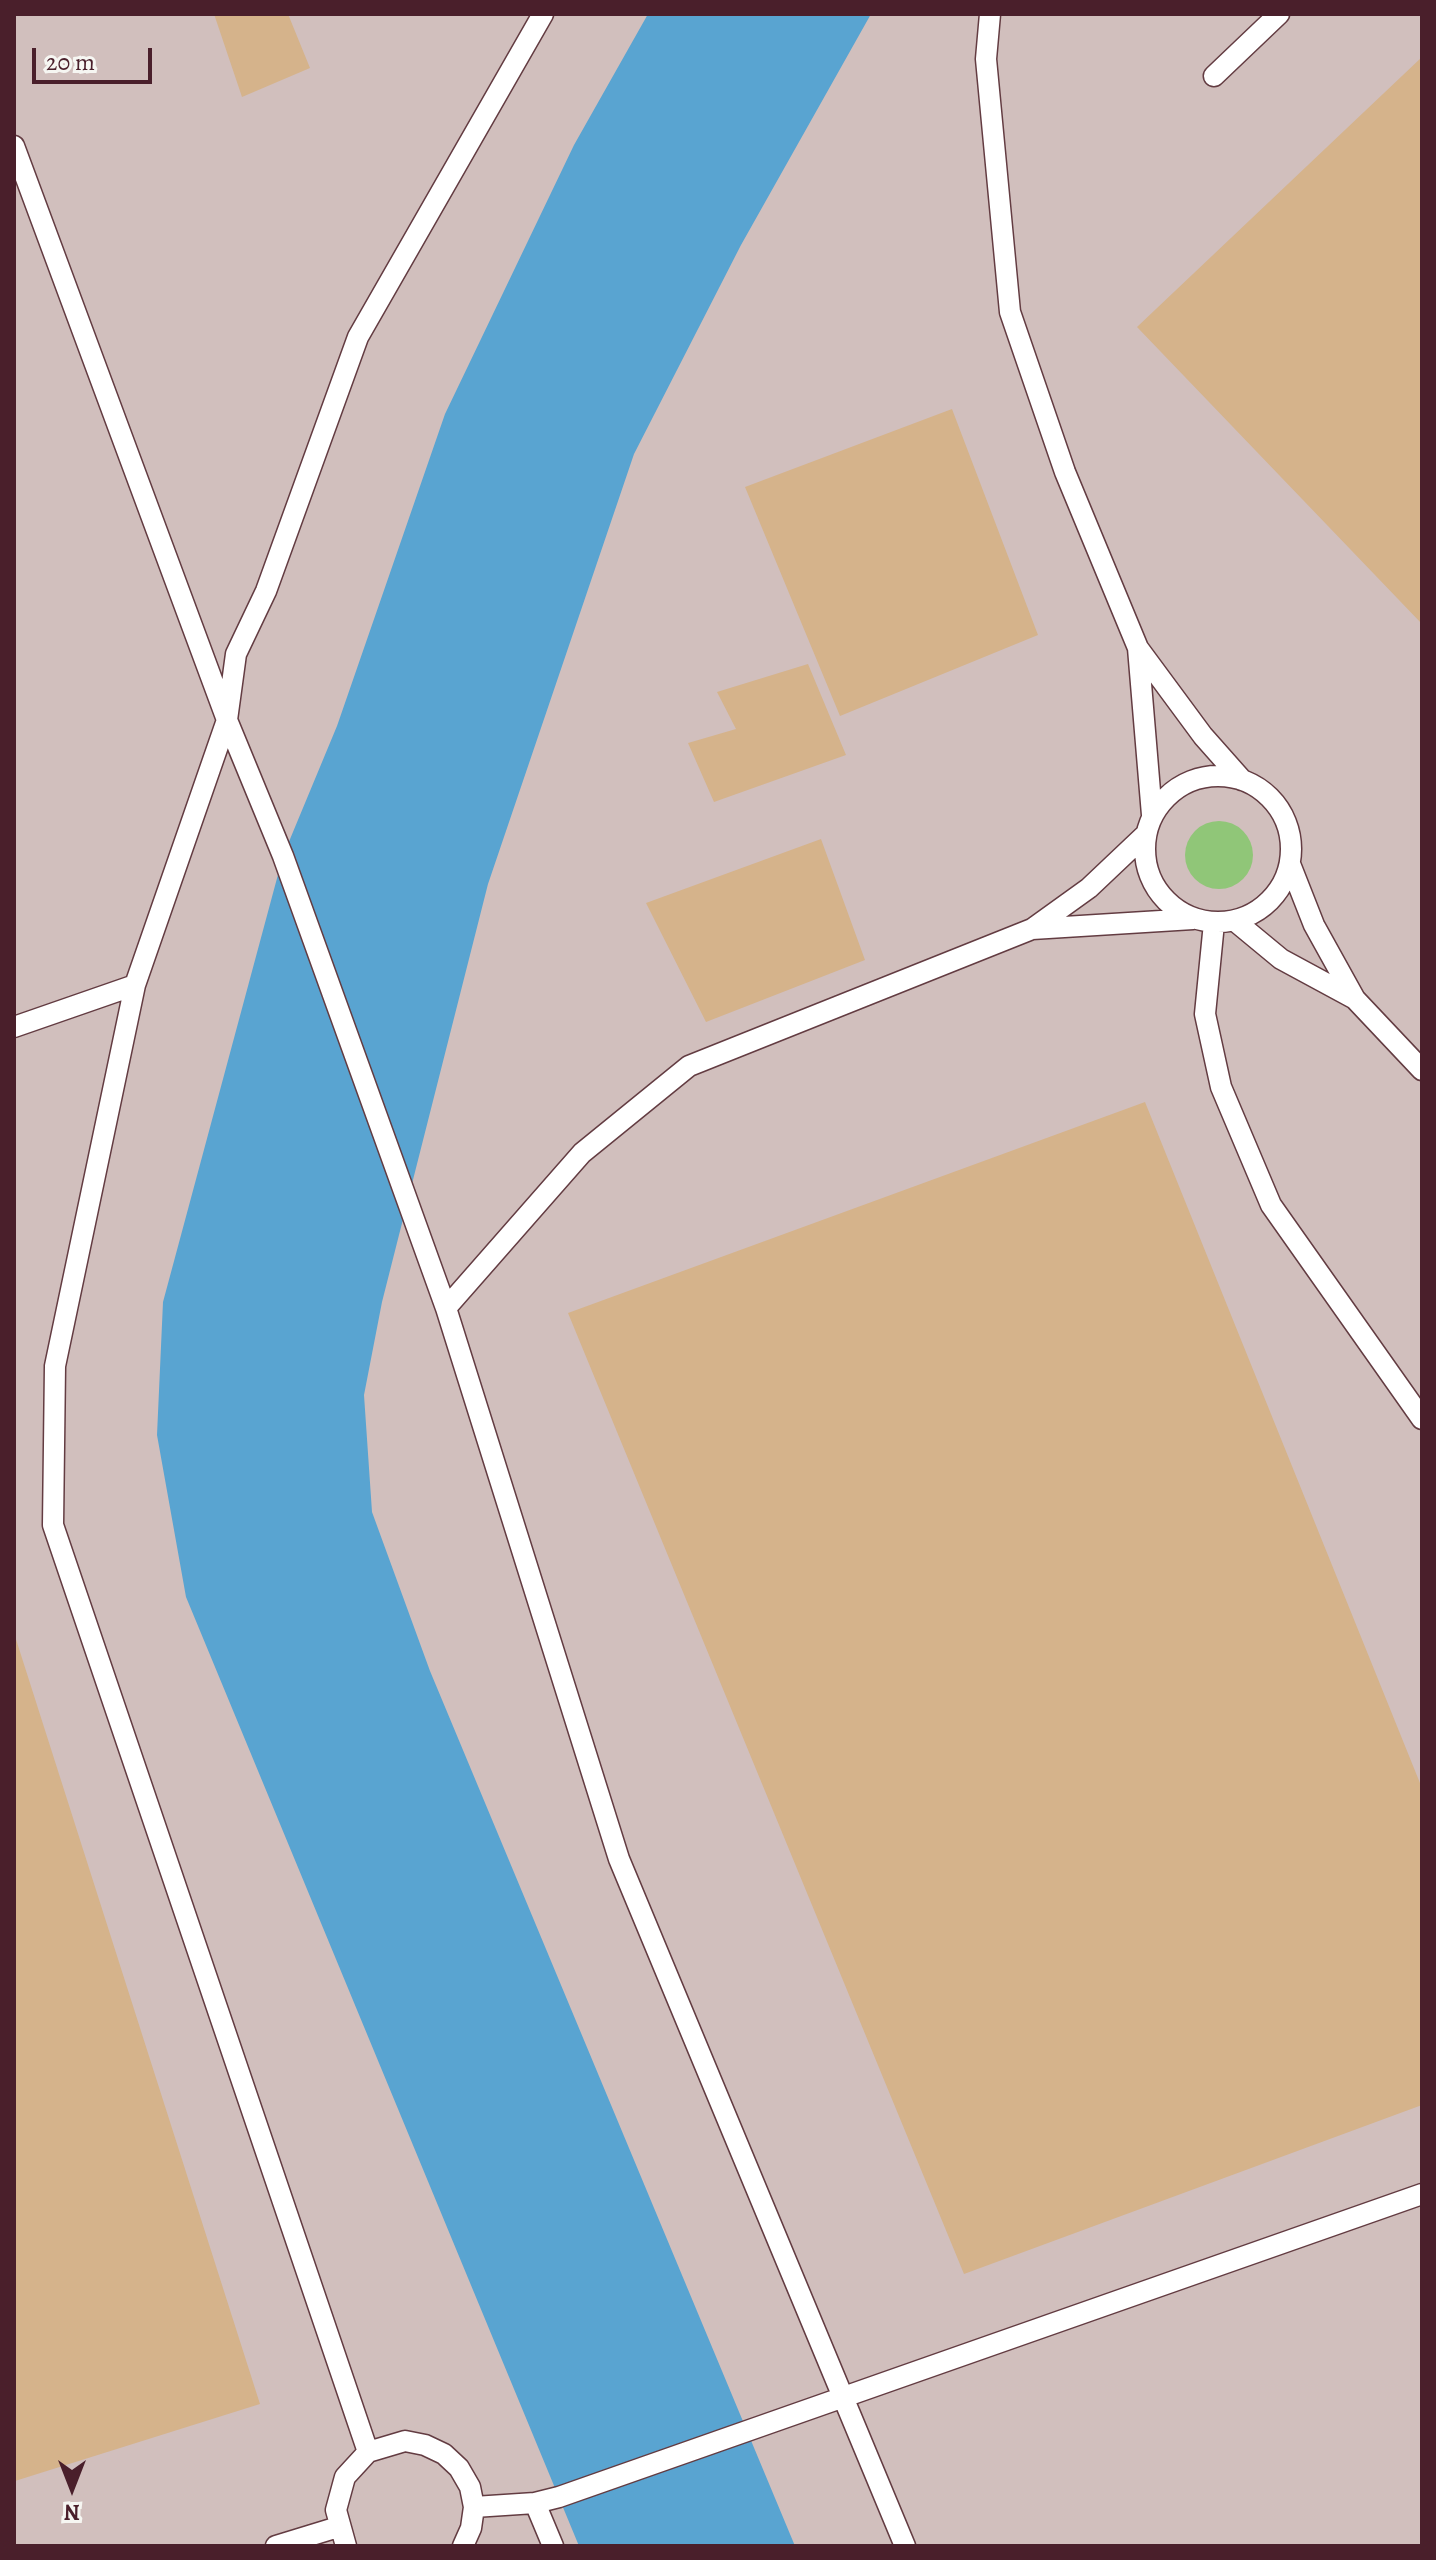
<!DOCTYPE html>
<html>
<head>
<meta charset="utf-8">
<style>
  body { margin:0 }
  #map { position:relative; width:1436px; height:2560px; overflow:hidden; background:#eee1c3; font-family:Alegreya,serif }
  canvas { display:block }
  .frame { position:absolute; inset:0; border:16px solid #4a1f2b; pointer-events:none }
  .north { position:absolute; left:32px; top:2448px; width:80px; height:80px; -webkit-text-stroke:6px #f6f6f2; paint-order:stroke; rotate:180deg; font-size:22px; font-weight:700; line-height:32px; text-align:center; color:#4a1f2b }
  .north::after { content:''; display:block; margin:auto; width:28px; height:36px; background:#4a1f2b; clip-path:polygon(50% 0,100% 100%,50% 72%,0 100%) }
  .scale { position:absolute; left:32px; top:48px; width:120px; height:36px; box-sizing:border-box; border:4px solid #4a1f2b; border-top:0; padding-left:10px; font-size:24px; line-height:28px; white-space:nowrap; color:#4a1f2b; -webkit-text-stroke:6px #f6f6f2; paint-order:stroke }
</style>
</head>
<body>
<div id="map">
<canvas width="1436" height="2560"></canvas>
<div class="frame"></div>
<div class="north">N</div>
<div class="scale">20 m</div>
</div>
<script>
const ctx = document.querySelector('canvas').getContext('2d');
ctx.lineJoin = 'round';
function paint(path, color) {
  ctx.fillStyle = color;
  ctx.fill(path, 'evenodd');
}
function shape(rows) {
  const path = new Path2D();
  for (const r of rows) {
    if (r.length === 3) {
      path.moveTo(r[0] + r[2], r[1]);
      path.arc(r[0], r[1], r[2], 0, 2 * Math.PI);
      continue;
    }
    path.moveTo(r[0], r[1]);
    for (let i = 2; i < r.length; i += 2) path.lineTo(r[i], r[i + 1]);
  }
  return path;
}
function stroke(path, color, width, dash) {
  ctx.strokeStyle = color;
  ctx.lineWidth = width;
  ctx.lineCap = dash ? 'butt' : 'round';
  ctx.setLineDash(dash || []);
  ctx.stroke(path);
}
const industrial = shape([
  [14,14,1422,14,1422,2546,14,2546]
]);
const green = shape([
  [1219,855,34]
]);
const water = shape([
  [648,14,871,14,741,245,634,454,488,884,382,1302,364,1395,372,1512,430,1671,795,2546,579,2546,186,1597,157,1435,163,1302,283,856,337,726,445,414,574,145]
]);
const building = shape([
  [214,14,288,14,310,68,242,97],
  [1422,57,1422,624,1137,327],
  [952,409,1038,635,840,716,745,487],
  [808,664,846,755,714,802,688,743,736,729,717,692],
  [821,839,865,960,706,1022,646,903],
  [1145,1102,1422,1788,1422,2105,964,2274,568,1313],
  [14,1633,260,2404,15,2481,14,2478]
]);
const lane = shape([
  [543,14,358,337,266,591,236,654,227,720,283,856,446,1308,619,1859,905,2546],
  [990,14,986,59,1010,312,1065,472,1138,648,1203,736,1242,780],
  [1214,76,1279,14],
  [14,146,227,720,135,985,14,1027],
  [1138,648,1152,815],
  [1218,849,73],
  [1290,864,1314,925,1355,999,1422,1070],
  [1235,921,1281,959,1355,999],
  [1214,923,1205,1014,1221,1087,1271,1205,1422,1419],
  [1032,929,1193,919],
  [135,985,55,1366,53,1525,368,2452],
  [446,1308,582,1153,689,1066,1032,929,1089,888,1145,835],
  [535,2503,553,2546],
  [474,2507,535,2503,559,2497,1422,2194],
  [276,2546,338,2527],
  [346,2546,336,2510,345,2477,368,2452,405,2441,425,2445,444,2454,459,2468,470,2487,474,2507,471,2528,463,2546]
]);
paint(industrial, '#d1bfbd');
paint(green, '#90c678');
paint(water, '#59a4d1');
paint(building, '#d5b38b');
stroke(lane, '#633c42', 23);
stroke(lane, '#fff', 20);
</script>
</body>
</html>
